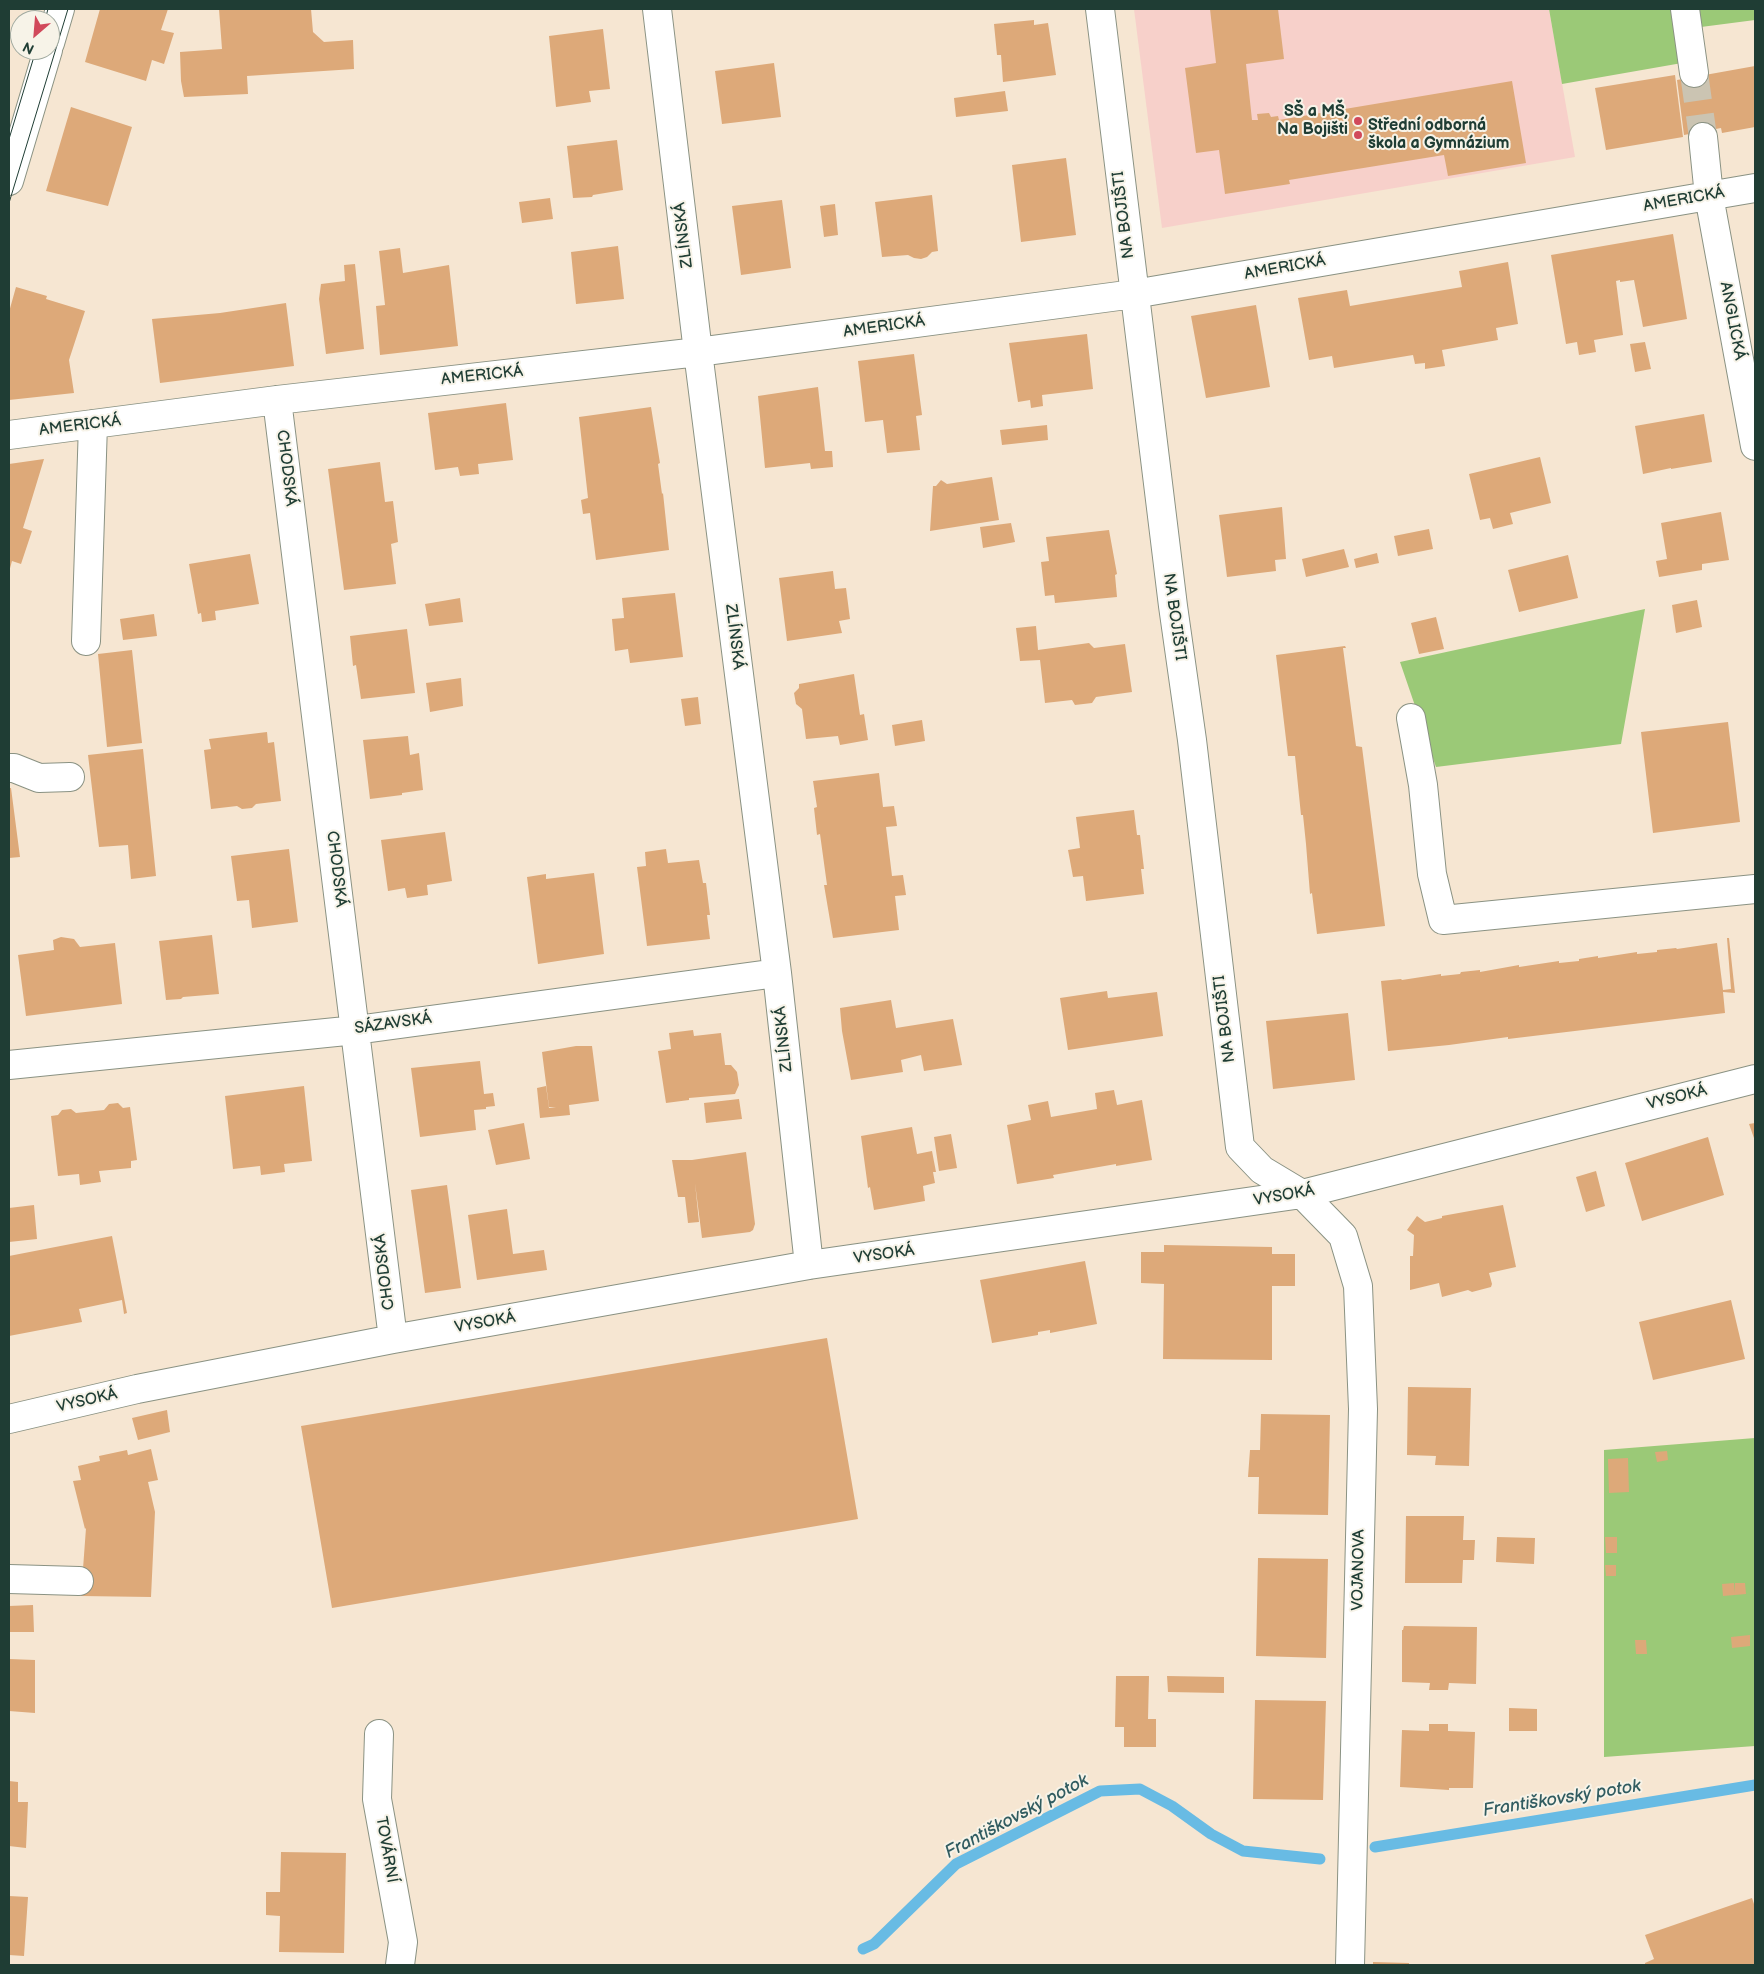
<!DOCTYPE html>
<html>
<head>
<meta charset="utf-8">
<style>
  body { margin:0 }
  #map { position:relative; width:1764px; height:1974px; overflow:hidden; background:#f6e6d2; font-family:"Balsamiq Sans",sans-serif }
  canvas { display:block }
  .frame { position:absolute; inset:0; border:10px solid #1f3d34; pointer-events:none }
  .north { position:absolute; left:10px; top:10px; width:50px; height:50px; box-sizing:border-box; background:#f7f3e8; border:1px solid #a1aaa0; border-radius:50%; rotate:207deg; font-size:14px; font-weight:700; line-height:20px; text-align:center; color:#1f3d34 }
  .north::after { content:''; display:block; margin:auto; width:18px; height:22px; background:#d1495b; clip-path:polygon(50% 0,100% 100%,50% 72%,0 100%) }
</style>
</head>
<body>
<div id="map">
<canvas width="1764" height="1974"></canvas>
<div class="frame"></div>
<div class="north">N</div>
</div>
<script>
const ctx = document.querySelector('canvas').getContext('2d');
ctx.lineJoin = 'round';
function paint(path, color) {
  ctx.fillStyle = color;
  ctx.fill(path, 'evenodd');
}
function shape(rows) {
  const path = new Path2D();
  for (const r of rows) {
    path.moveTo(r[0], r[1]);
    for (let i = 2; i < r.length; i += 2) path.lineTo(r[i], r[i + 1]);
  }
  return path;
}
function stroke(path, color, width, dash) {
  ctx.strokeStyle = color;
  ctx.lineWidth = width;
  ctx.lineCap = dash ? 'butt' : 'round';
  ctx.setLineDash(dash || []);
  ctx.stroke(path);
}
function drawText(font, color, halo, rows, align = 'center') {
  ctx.font = font + ' "Balsamiq Sans",sans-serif';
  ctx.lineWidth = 4;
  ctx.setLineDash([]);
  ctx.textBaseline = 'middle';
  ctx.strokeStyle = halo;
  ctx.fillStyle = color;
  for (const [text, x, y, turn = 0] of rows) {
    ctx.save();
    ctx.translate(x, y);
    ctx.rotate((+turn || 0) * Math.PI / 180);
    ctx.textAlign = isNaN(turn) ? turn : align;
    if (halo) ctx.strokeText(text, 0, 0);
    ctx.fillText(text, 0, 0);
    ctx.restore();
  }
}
const built = shape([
  [1134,9,1549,9,1575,157,1162,228]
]);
const green = shape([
  [1549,9,1674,9,1682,63,1562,84],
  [1699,9,1754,9,1755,20,1701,27],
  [1645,609,1621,744,1436,767,1400,662],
  [1755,1438,1755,1746,1604,1757,1604,1450]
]);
const stream = shape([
  [1375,1847,1755,1785],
  [863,1949,874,1944,956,1864,1100,1791,1140,1789,1172,1806,1211,1834,1243,1851,1320,1859]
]);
const building = shape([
  [100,9,168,9,161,30,174,33,164,64,152,60,146,81,85,62],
  [219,9,311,9,313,32,324,42,353,40,354,69,247,76,248,94,184,97,181,81,180,52,222,49],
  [1210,9,1278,9,1284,59,1246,64,1252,120,1258,120,1257,114,1269,113,1271,117,1278,116,1279,120,1512,81,1526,163,1448,176,1444,155,1289,180,1290,184,1225,194,1219,150,1196,153,1185,68,1216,63],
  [1034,20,1034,25,1048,23,1056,75,1003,82,1001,55,997,55,994,24],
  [603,29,610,89,589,91,591,102,556,107,549,36],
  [774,63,781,117,722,124,715,71],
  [1755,66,1755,127,1722,133,1721,128,1684,135,1677,80],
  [1675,75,1683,137,1606,150,1595,88],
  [1005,91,1008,111,956,117,954,98],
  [71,107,132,127,108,206,46,191],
  [617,140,623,190,593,195,592,197,573,198,567,146],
  [1066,158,1076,235,1021,242,1012,165],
  [932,195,938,251,932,252,927,257,921,259,914,258,908,255,882,257,875,202],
  [550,198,553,219,522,223,519,202],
  [782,200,791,268,741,275,732,206],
  [835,204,838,235,824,237,820,206],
  [1673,234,1687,319,1643,327,1634,280,1620,282,1620,280,1616,281,1623,335,1594,340,1596,352,1579,355,1577,342,1566,344,1551,255],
  [618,246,624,299,576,304,571,252],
  [400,248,403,273,449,265,458,346,380,355,376,306,385,305,379,251],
  [1508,262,1518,324,1496,328,1498,340,1442,350,1445,366,1425,369,1425,363,1415,364,1413,355,1334,368,1332,356,1309,360,1298,298,1347,290,1350,306,1462,287,1459,271],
  [355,264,364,349,326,354,319,299,321,284,345,281,344,265],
  [16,287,47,296,46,299,85,311,69,360,74,393,9,400,9,312],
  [286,303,294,366,160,383,152,319,220,313],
  [1256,305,1270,387,1206,398,1191,316],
  [1087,334,1093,389,1042,395,1043,406,1031,408,1030,400,1018,402,1009,343],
  [1645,342,1651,369,1635,372,1630,344],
  [914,354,922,415,916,416,920,450,887,453,883,420,865,422,858,361],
  [818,387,825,451,832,451,833,467,811,469,810,463,765,468,758,396],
  [506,403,513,460,478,464,479,474,460,476,458,467,435,470,428,413],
  [651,407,660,463,658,464,662,494,663,493,669,550,596,560,590,513,583,514,581,500,588,498,579,417],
  [1704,414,1712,462,1671,469,1671,468,1643,474,1635,426],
  [1047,425,1048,440,1002,445,1000,430],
  [1540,457,1551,503,1510,513,1513,524,1493,529,1490,518,1480,520,1469,474],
  [44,459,23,528,32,531,21,564,12,561,9,572,9,464],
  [380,462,385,502,393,501,398,542,391,544,396,584,344,590,328,469],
  [992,477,999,520,930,531,933,486,936,486,941,480,947,484],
  [1282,507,1286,559,1275,560,1276,571,1227,577,1219,515],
  [1721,512,1729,560,1702,564,1702,570,1659,577,1656,561,1667,559,1661,523],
  [1011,523,1015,542,983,548,980,527],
  [1429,529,1433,549,1398,556,1394,536],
  [1109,530,1117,574,1115,575,1117,597,1055,603,1054,595,1045,596,1041,562,1049,561,1046,537],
  [1344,549,1349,567,1306,577,1302,559],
  [1377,553,1379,563,1356,568,1354,559],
  [250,554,259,604,215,611,216,620,202,622,201,613,198,614,189,564],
  [1568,555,1578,598,1519,612,1508,570],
  [833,571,835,589,846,588,850,619,839,621,842,633,787,641,779,578],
  [675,593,683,657,630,663,628,649,615,651,612,619,624,618,622,598],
  [460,598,463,622,429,626,425,604],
  [1697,600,1702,627,1676,633,1672,605],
  [154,614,157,636,123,640,120,619],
  [1436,617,1444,649,1419,654,1411,623],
  [1036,626,1038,650,1089,643,1094,648,1125,644,1132,692,1096,697,1092,703,1075,705,1072,700,1045,703,1040,660,1020,661,1016,628],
  [407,629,415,693,361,699,356,665,353,666,350,636],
  [1345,646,1346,648,1343,648,1356,746,1362,747,1385,926,1317,934,1312,893,1310,894,1306,844,1303,815,1301,815,1295,756,1288,756,1276,655],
  [132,650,142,743,107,747,98,654],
  [854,674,860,715,864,714,868,740,840,745,838,736,806,739,802,709,796,704,794,693,799,688,799,684],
  [461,678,463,706,430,712,426,683],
  [698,697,701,724,685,726,681,699],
  [922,720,925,741,895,746,892,725],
  [1728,722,1740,822,1653,833,1641,732],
  [267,732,268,743,274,742,281,801,256,804,252,808,242,809,237,806,211,809,204,750,211,749,209,739],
  [408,736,410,755,419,753,423,790,402,793,402,795,370,799,363,740],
  [143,749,156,876,131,879,128,845,99,847,88,755],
  [879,773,883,807,894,806,897,826,886,827,892,876,903,875,906,895,895,896,899,930,833,938,824,885,827,885,820,834,817,835,814,808,817,807,813,781],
  [9,788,11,788,20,857,9,858],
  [1134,810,1137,835,1140,835,1144,869,1141,869,1144,894,1086,901,1083,876,1073,877,1068,850,1080,848,1076,817],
  [445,832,452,881,427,885,428,895,407,898,405,888,388,891,381,840],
  [289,849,298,922,252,928,249,900,237,901,231,856],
  [666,849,668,863,699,860,703,883,706,883,710,915,707,915,710,939,647,946,637,867,646,866,645,852],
  [594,873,604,954,538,964,527,877,546,874,546,879],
  [212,935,219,994,183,997,181,999,166,1000,159,941],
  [61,937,74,939,80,947,115,943,122,1004,26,1016,18,955,54,950,53,940],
  [1727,938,1729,938,1735,993,1723,992,1725,1013,1508,1039,1508,1037,1449,1045,1388,1051,1381,981,1401,979,1402,980,1441,974,1441,976,1460,974,1461,972,1480,970,1480,972,1519,965,1519,967,1559,961,1559,963,1579,961,1579,959,1598,956,1598,958,1637,952,1637,954,1657,952,1657,950,1676,948,1677,949,1717,943,1723,990,1731,989],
  [1107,991,1108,998,1157,992,1163,1036,1068,1050,1060,998],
  [891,1000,896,1028,953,1019,962,1065,924,1071,921,1055,901,1060,903,1072,851,1080,842,1031,840,1008],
  [1348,1013,1355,1080,1273,1089,1266,1021],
  [693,1030,694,1036,721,1033,725,1065,731,1065,737,1072,739,1085,735,1094,689,1098,689,1100,666,1103,658,1051,671,1049,669,1033],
  [576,1046,592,1046,599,1101,569,1105,570,1115,540,1118,537,1088,546,1086,549,1108,556,1107,549,1107,542,1052],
  [480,1061,484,1094,493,1093,495,1106,486,1107,486,1109,474,1110,476,1130,420,1137,411,1068],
  [304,1086,312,1161,284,1164,285,1172,261,1175,260,1166,233,1169,225,1096],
  [1114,1090,1117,1105,1142,1100,1152,1160,1116,1166,1116,1164,1053,1175,1054,1178,1017,1184,1007,1125,1031,1120,1028,1105,1048,1101,1051,1117,1097,1109,1095,1093],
  [739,1099,742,1119,706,1123,704,1103],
  [118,1103,123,1108,130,1107,137,1160,131,1161,131,1168,99,1171,101,1182,80,1185,79,1174,58,1176,51,1116,58,1115,62,1110,71,1109,76,1113,104,1110,109,1104],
  [524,1123,530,1159,496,1165,488,1130],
  [1755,1123,1755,1141,1749,1124],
  [912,1127,917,1154,932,1151,936,1172,933,1172,935,1183,923,1186,925,1201,874,1210,870,1187,868,1188,861,1136],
  [951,1134,957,1168,939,1171,934,1137],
  [1708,1137,1724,1195,1642,1221,1625,1163],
  [746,1152,755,1224,753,1230,750,1232,702,1238,695,1183,699,1222,688,1223,685,1197,678,1197,672,1160,692,1160],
  [1596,1171,1605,1206,1586,1212,1576,1177],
  [447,1185,461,1288,425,1293,411,1190],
  [34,1205,37,1239,9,1242,9,1208],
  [1503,1205,1516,1267,1489,1273,1492,1284,1491,1287,1472,1292,1468,1290,1442,1297,1439,1283,1410,1290,1410,1256,1413,1256,1414,1235,1407,1230,1417,1216,1425,1222,1442,1218,1442,1216],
  [507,1209,513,1254,544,1250,547,1270,477,1280,468,1215],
  [112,1236,127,1313,124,1314,122,1300,79,1309,82,1322,9,1336,9,1256],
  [1164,1245,1272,1247,1272,1254,1295,1254,1295,1286,1272,1286,1272,1360,1163,1359,1164,1284,1141,1283,1141,1252,1164,1252],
  [1085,1261,1097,1324,1050,1333,1050,1330,1038,1332,1038,1335,992,1343,980,1280],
  [1731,1300,1745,1359,1653,1380,1639,1322],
  [827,1338,858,1519,332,1608,301,1426],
  [1408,1387,1471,1388,1469,1466,1435,1465,1436,1456,1407,1455],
  [167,1410,170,1432,138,1440,132,1418],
  [1261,1414,1330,1415,1328,1515,1258,1514,1259,1477,1248,1477,1250,1450,1260,1450],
  [151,1449,158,1480,148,1482,155,1512,151,1597,81,1596,86,1528,85,1529,73,1481,81,1480,78,1466,100,1461,99,1456,127,1450,128,1455],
  [1667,1451,1668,1460,1657,1462,1655,1452],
  [1628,1458,1629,1492,1609,1493,1608,1459],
  [1406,1516,1464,1516,1463,1540,1475,1540,1474,1560,1463,1560,1462,1583,1405,1583],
  [1497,1537,1535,1538,1534,1564,1496,1562],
  [1605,1537,1617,1537,1617,1553,1606,1553],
  [1258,1558,1328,1559,1326,1658,1256,1656],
  [1605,1565,1616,1565,1616,1576,1606,1576],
  [1734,1583,1735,1593,1735,1583,1745,1583,1746,1594,1723,1596,1722,1584],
  [33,1605,34,1632,9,1632,9,1606],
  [1404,1626,1477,1627,1476,1684,1449,1683,1448,1690,1429,1690,1430,1683,1402,1682,1402,1630,1403,1630],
  [1750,1635,1750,1646,1732,1648,1731,1637],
  [1635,1640,1646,1640,1647,1654,1636,1654],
  [9,1659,35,1660,35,1713,9,1711],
  [1116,1676,1149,1676,1148,1719,1156,1719,1156,1747,1124,1747,1124,1727,1115,1727],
  [1167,1676,1224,1677,1224,1693,1168,1692],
  [1255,1700,1326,1701,1323,1800,1253,1799],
  [1509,1708,1537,1709,1537,1731,1509,1731],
  [1429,1724,1448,1724,1448,1731,1475,1732,1473,1788,1449,1788,1449,1790,1400,1787,1402,1730,1429,1731],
  [9,1781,18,1782,18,1802,28,1802,26,1848,9,1846],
  [281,1852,346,1853,344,1953,279,1952,280,1916,266,1915,266,1892,280,1892],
  [9,1896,28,1897,24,1956,9,1955],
  [1752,1898,1755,1907,1755,1965,1645,1965,1645,1963,1654,1959,1645,1935],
  [1373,1962,1409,1963,1409,1965,1373,1965]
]);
const minorTunnel = shape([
  [1694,73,1703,137]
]);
const minor = shape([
  [657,9,698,352,777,973,809,1265],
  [1100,9,1173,606,1192,740,1240,1147,1262,1170,1302,1194,1343,1236,1358,1286,1363,1409,1350,1965],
  [1685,9,1694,73],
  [50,43,60,9],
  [1703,137,1709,196,1755,446],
  [9,181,48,50],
  [277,400,393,1339],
  [9,435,277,400,698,352,1134,294,1755,188],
  [86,641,93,424],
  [1411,718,1423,785,1432,874,1443,920,1755,889],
  [9,768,14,768,39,778,70,777],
  [9,1065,356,1030,777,973],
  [9,1419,137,1389,393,1339,809,1265,1302,1194,1755,1079],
  [9,1579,79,1581],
  [379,1734,377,1799,403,1942,400,1965]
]);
const tram = shape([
  [45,20,48,9],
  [9,139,36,50],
  [9,203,68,9]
]);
const markers = [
  [1358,121,5,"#d1495b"],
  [1358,135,5,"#d1495b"]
];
const poiNames = [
  ["SŠ a MŠ,",1348,112],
  ["Na Bojišti",1348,130],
  ["Střední odborná",1368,126,"left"],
  ["škola a Gymnázium",1368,144,"left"]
];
const streetNames = [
  ["AMERICKÁ",1684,200,-10],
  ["NA BOJIŠTI",1124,215,-97],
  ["ZLÍNSKÁ",684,235,-97],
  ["AMERICKÁ",1285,268,-10],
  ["ANGLICKÁ",1732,321,79],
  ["AMERICKÁ",884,327,-8],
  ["AMERICKÁ",482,376,-6],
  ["AMERICKÁ",80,426,-7],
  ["CHODSKÁ",286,468,83],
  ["NA BOJIŠTI",1174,617,82],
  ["ZLÍNSKÁ",734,637,83],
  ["CHODSKÁ",336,869,83],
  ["NA BOJIŠTI",1225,1019,-97],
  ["SÁZAVSKÁ",393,1024,-8],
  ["ZLÍNSKÁ",784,1039,-96],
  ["VYSOKÁ",1677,1098,-14],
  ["VYSOKÁ",1284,1196,-10],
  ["VYSOKÁ",884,1255,-8],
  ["CHODSKÁ",385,1272,-97],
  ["VYSOKÁ",485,1323,-10],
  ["VYSOKÁ",87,1401,-13],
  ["VOJANOVA",1359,1570,-89],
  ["TOVÁRNÍ",386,1850,80]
];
const waterNames = [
  ["Františkovský potok",1562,1799,-9],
  ["Františkovský potok",1017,1817,-28]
];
paint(built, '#f7d0ca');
paint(green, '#9bc977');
stroke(stream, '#68bbe4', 11);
paint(building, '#dda979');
stroke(minorTunnel, '#cbc4b2', 28, [28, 14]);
stroke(minor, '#8a9283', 30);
stroke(minor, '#fff', 28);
stroke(tram, '#1f3d34', 1);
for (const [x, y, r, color] of markers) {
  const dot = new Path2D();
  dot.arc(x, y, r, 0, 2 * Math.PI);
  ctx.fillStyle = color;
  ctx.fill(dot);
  stroke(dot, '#f7f3e8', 2);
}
drawText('bold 16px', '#1f3d34', '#f7f3e8', poiNames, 'right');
drawText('16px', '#1f3d34', '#f7f3e8', streetNames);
drawText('italic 18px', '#315c60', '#f7f3e8', waterNames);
</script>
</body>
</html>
